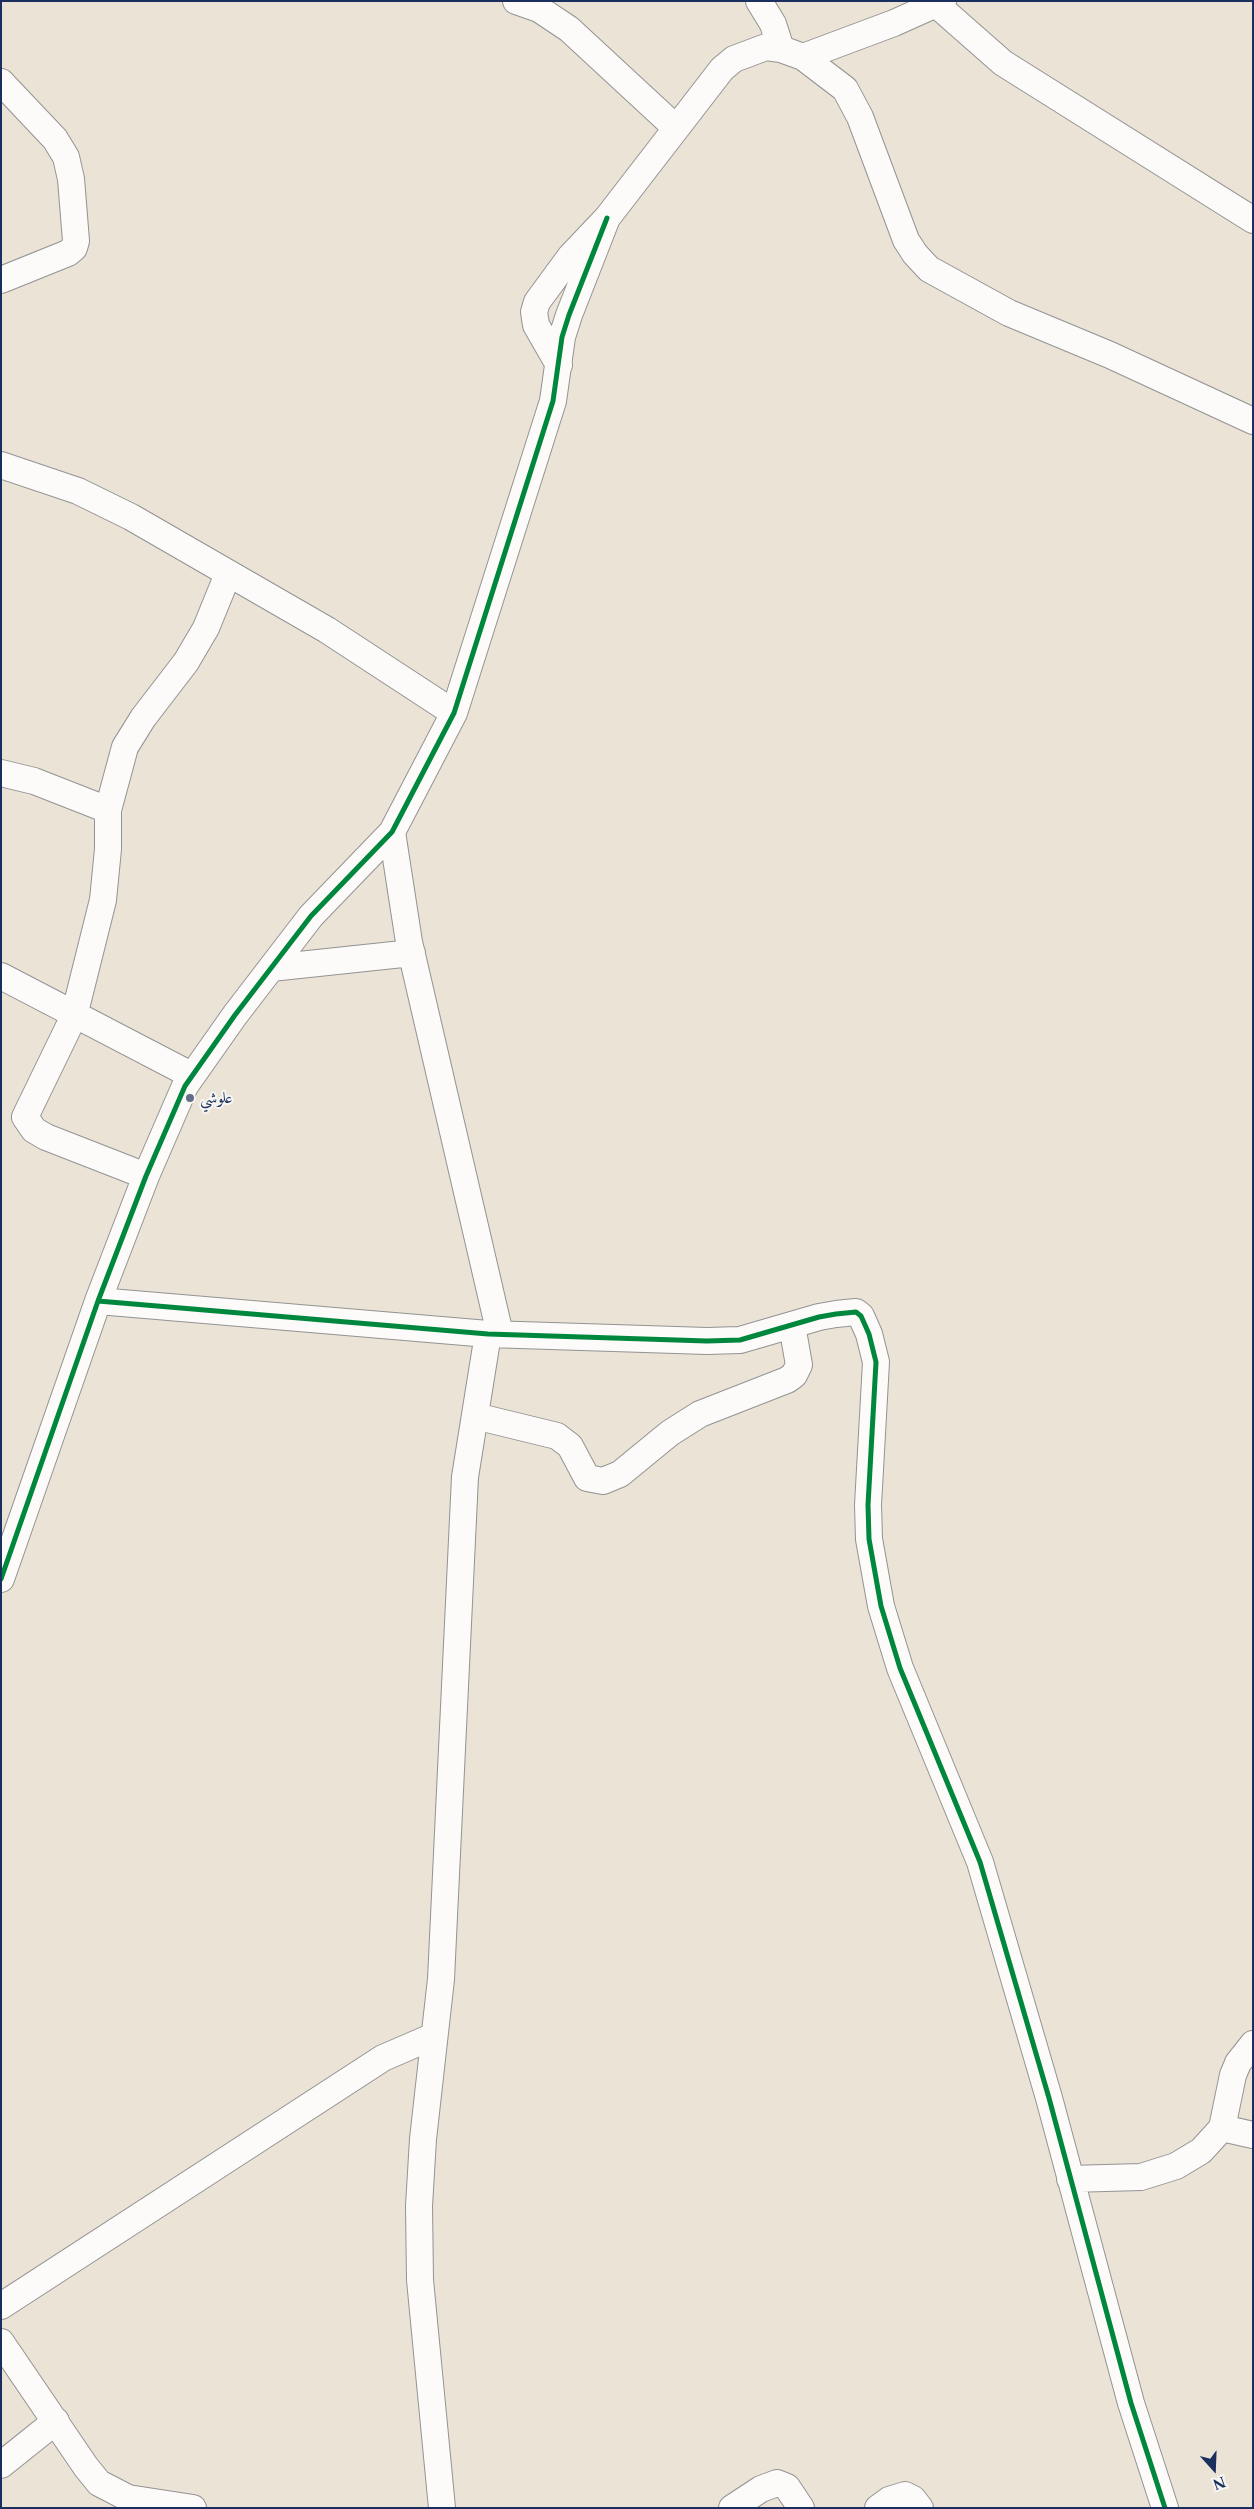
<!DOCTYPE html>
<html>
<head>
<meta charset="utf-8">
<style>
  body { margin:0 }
  #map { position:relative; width:1254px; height:2509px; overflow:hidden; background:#eae3d6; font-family:"Libre Caslon Text",serif }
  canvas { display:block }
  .frame { position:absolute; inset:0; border:2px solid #1b2f5e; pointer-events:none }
  .north { position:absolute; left:1189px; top:2444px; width:50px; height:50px; -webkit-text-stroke:4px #f6f6f2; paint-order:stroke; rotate:160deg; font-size:14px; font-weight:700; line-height:20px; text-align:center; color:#1b2f5e }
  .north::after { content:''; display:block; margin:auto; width:18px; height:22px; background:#1b2f5e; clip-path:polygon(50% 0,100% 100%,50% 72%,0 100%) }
</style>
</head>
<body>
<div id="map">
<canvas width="1254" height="2509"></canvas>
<div class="frame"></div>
<div class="north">N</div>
</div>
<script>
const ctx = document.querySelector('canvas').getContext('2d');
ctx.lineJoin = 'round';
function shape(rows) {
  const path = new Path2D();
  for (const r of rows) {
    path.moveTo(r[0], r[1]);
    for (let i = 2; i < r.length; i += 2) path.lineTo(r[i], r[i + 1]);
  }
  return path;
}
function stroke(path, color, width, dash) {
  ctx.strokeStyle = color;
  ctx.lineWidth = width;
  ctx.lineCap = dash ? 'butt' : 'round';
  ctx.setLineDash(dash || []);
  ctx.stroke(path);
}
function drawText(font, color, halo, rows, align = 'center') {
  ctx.font = font + ' "Libre Caslon Text",Amiri,serif';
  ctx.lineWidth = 4;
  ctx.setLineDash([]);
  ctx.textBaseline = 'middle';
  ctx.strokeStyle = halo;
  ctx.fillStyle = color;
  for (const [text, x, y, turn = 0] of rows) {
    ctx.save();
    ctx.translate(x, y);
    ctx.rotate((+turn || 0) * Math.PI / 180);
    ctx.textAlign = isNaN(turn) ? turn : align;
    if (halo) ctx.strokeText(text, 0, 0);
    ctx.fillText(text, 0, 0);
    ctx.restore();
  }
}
const minor = shape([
  [516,1,539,9,569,29,676,128],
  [759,1,773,24,781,49],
  [937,5,1003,63,1253,220],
  [803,57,894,23,943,1],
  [1,82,55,139,66,157,71,179,76,241,74,248,68,253,1,280],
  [559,365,536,325,534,312,537,302,570,257,607,218,722,69,734,59,766,47,781,49,803,57,845,89,860,117,906,240,915,254,929,269,1009,313,1110,355,1253,421],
  [1,465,78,491,131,517,327,630,454,713],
  [1,773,34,781,108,810],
  [392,832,409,942,500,1334],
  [271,968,412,953],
  [1,976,191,1075],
  [146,1176,46,1137,34,1130,25,1117,74,1016,103,900,108,849,108,810,125,747,143,718,186,662,206,628,228,574],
  [98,1301,488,1334,707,1341,740,1340,819,1317,836,1314,856,1312,861,1316,869,1334,876,1362,868,1505,869,1539,881,1606,900,1668,980,1862,1049,2098,1131,2403,1165,2508],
  [475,1416,557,1436,570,1446,587,1478,603,1481,620,1474,670,1433,700,1414,787,1380,794,1375,799,1365,792,1325],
  [1,1579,98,1301,146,1176,185,1086,235,1015,311,916,392,832,454,713,553,401,562,337,569,315,607,218],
  [1222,2128,1253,2135],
  [1070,2179,1141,2177,1176,2166,1201,2151,1222,2128,1233,2075,1238,2063,1253,2044],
  [1,2306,383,2058,434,2036],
  [1,2342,86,2467,99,2483,128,2498,193,2508],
  [1,2465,56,2421],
  [442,2508,420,2280,419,2206,423,2139,441,1979,465,1477,488,1334],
  [732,2508,761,2489,777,2483,787,2487,801,2508],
  [878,2508,889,2500,905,2495,913,2499,920,2508]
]);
const cycleway = shape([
  [98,1301,488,1334,707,1341,740,1340,819,1317,836,1314,856,1312,861,1316,869,1334,876,1362,868,1505,869,1539,881,1606,900,1668,980,1862,1049,2098,1131,2403,1165,2508],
  [1,1579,98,1301,146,1176,185,1086,235,1015,311,916,392,832,454,713,553,401,562,337,569,315,607,218]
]);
const markers = [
  [190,1098,5,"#636e88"]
];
const poiNames = [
  ["علوشي",200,1098]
];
stroke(minor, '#939394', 28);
stroke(minor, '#fcfbf9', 26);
stroke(cycleway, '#00873e', 5);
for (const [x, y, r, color] of markers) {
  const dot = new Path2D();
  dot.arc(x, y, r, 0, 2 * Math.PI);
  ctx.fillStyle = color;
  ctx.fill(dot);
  stroke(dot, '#f6f6f2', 2);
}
drawText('16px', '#1b2f5e', '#f6f6f2', poiNames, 'left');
</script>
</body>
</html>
